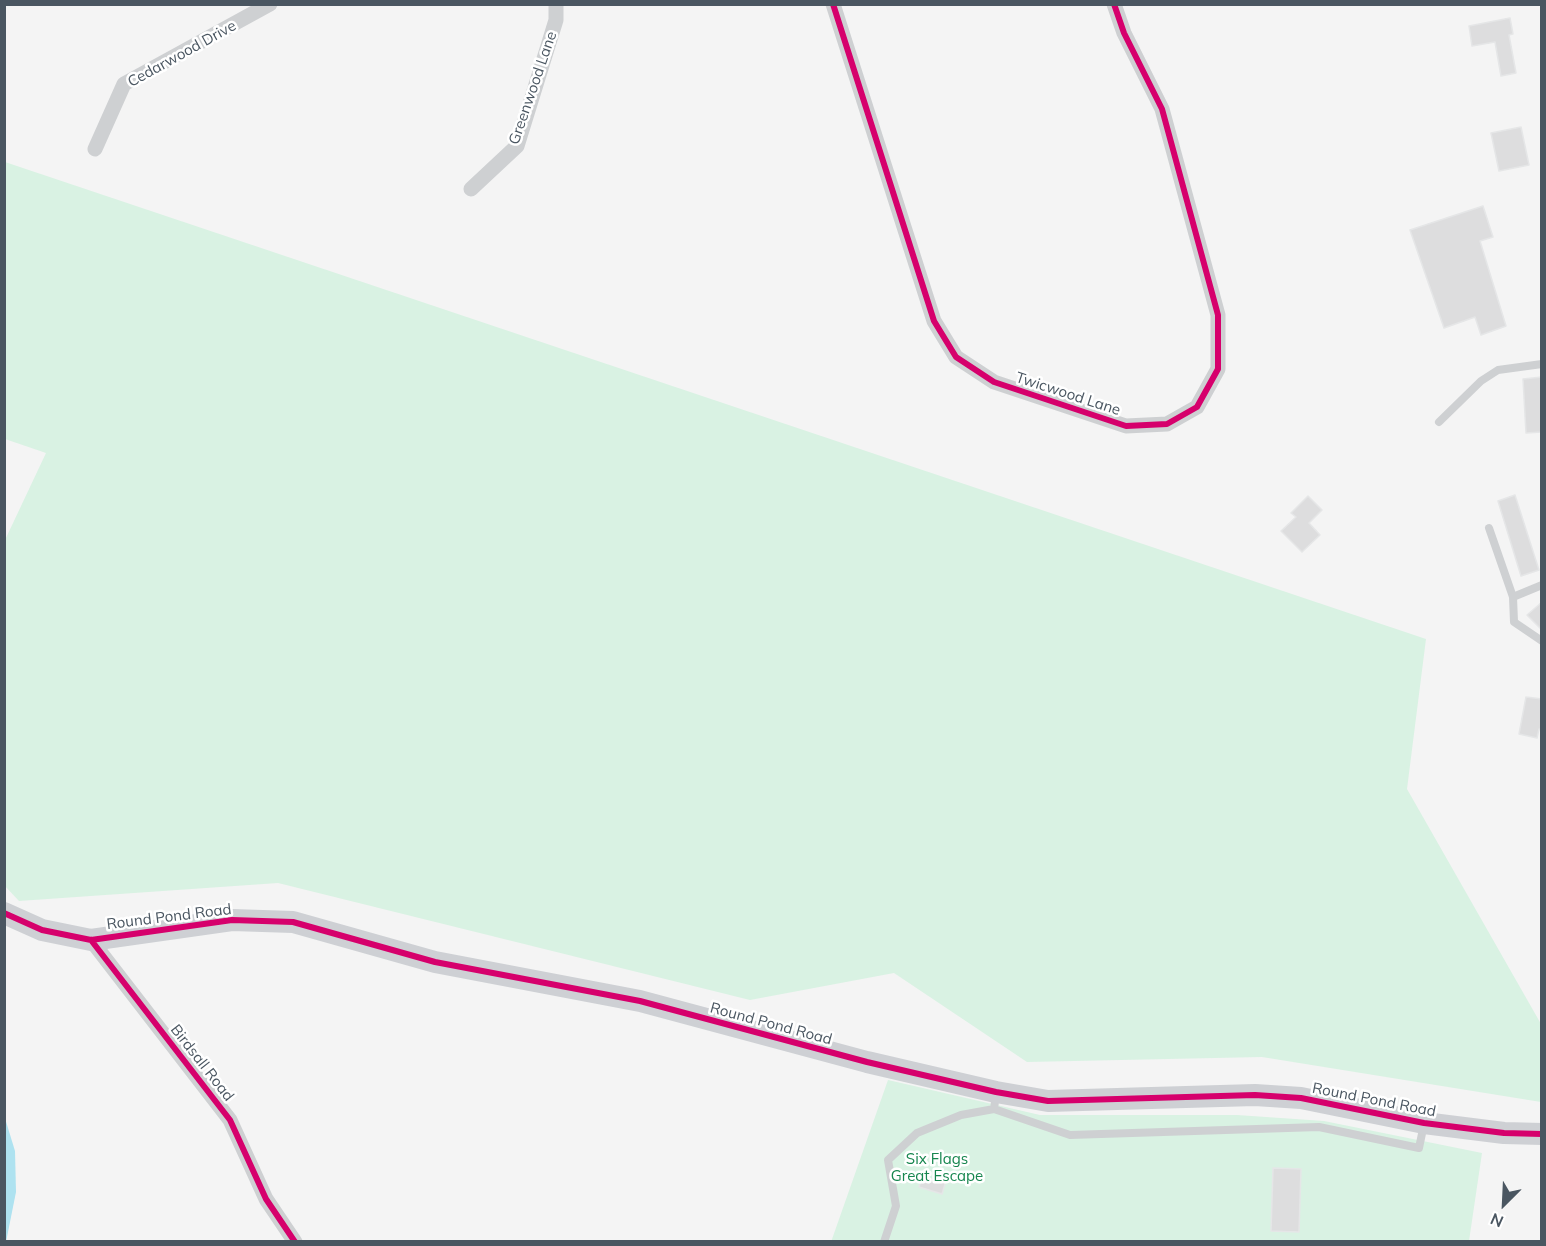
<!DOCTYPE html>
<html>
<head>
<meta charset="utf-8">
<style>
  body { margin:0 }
  #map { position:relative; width:1546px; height:1246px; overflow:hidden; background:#f4f4f4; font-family:Mulish,sans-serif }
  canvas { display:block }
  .frame { position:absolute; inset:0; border:6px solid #4a5661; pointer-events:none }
  .north { position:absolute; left:1474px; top:1174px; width:60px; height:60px; -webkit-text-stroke:4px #fff; paint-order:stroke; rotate:204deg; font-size:16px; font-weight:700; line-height:24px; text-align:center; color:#4a5661 }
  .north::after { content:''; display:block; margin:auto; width:21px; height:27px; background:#4a5661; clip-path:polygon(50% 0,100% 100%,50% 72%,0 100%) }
</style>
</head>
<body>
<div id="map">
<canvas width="1546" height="1246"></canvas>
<div class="frame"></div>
<div class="north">N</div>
</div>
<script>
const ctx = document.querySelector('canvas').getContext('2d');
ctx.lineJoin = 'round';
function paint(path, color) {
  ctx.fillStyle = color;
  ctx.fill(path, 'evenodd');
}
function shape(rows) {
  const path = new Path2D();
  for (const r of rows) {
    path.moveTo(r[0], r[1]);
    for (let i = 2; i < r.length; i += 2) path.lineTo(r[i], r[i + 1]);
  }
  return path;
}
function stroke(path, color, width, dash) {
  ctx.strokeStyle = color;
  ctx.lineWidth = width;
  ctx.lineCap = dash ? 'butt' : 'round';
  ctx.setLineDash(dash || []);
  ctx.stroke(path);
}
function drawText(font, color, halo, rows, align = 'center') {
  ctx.font = font + ' Mulish,sans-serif';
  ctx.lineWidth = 5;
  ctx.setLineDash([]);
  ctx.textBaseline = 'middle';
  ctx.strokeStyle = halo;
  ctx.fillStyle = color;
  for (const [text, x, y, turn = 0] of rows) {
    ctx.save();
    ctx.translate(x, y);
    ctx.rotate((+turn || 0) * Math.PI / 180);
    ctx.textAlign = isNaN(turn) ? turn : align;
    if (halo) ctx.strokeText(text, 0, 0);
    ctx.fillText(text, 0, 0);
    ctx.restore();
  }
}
const green = shape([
  [5,162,1426,639,1407,789,1541,1024,1541,1102,1262,1057,1027,1062,894,973,750,1000,278,883,19,901,4,885,5,540,46,453,5,439],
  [888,1080,1040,1115,1237,1115,1324,1121,1482,1153,1469,1241,831,1242]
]);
const water = shape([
  [4,1115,15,1151,16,1192,6,1242]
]);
const building = shape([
  [1510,18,1513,34,1509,35,1516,73,1501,76,1495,42,1472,46,1469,26,1510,18],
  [1521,127,1529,165,1499,171,1491,133,1521,127],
  [1483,206,1493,237,1480,241,1506,326,1481,335,1475,317,1444,328,1410,230,1483,206],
  [1542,377,1542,432,1526,433,1523,379,1542,377],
  [1515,495,1539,570,1521,576,1498,501,1515,495],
  [1308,496,1322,510,1309,523,1320,535,1302,552,1281,531,1296,517,1291,513,1308,496],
  [1542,602,1542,630,1527,615,1542,602],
  [1526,697,1542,699,1542,730,1539,729,1537,738,1519,734,1526,697],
  [1273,1168,1301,1169,1299,1232,1271,1231,1273,1168],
  [937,1171,948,1174,942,1194,919,1187,922,1177,934,1180,937,1171]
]);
const lane = shape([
  [1439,422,1481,381,1498,370,1542,364],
  [1489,528,1513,597],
  [1542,585,1513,597,1514,622,1542,641],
  [996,1094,994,1109,1070,1135,1319,1127,1419,1148,1424,1124],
  [884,1242,896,1206,888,1160,917,1133,961,1115,994,1109]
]);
const street = shape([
  [833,4,934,321,956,357,994,382,1126,426,1167,424,1197,407,1218,369,1218,315,1162,109,1124,33,1114,4],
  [95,149,124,84,270,4],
  [471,189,517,146,556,20,556,4],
  [91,940,230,1120,266,1199,295,1242]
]);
const secondary = shape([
  [4,913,42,930,91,940,232,920,293,922,435,962,640,1001,867,1062,996,1092,1048,1101,1255,1095,1301,1098,1424,1123,1504,1133,1542,1134]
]);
const cycleway = shape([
  [833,4,934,321,956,357,994,382,1126,426,1167,424,1197,407,1218,369,1218,315,1162,109,1124,33,1114,4],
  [4,913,42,930,91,940,232,920,293,922,435,962,640,1001,867,1062,996,1092,1048,1101,1255,1095,1301,1098,1424,1123,1504,1133,1542,1134],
  [91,940,230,1120,266,1199,295,1242]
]);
const streetNames = [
  ["Cedarwood Drive",182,54,-29],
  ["Greenwood Lane",533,88,-71],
  ["Twicwood Lane",1068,394,18],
  ["Round Pond Road",169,917,-7],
  ["Round Pond Road",771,1024,15],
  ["Birdsall Road",202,1063,52],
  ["Round Pond Road",1374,1100,11]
];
const parkNames = [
  ["Six Flags",937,1159],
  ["Great Escape",937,1176]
];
paint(green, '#d9f2e3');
paint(water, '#aee2f0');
paint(building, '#ddddde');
stroke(building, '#e5e6e7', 1.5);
stroke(lane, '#ced0d2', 8);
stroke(street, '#ced0d2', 15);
stroke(secondary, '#ced0d4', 22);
stroke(cycleway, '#d6006c', 6);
drawText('15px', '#4a5661', '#fff', streetNames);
drawText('15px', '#17864f', '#fff', parkNames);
</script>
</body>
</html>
